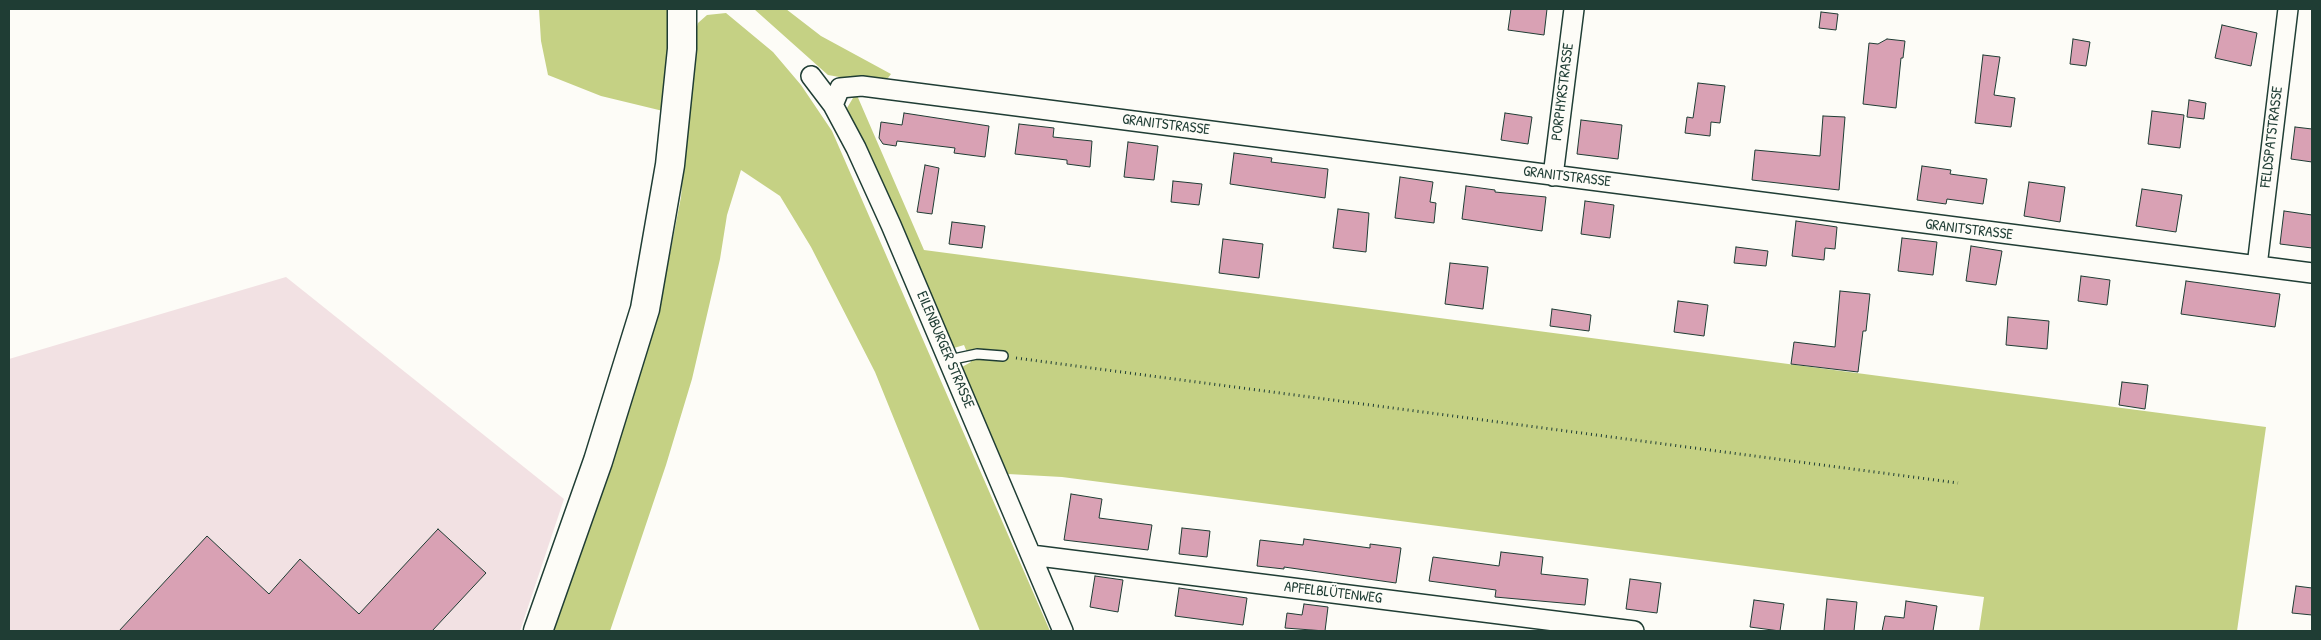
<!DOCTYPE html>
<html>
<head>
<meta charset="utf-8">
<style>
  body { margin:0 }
  #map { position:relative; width:2321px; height:640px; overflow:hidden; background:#fdfcf7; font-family:"Patrick Hand",sans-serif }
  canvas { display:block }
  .frame { position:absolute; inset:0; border:10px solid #1f3d34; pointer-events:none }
</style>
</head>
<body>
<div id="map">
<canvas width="2321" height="640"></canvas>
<div class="frame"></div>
</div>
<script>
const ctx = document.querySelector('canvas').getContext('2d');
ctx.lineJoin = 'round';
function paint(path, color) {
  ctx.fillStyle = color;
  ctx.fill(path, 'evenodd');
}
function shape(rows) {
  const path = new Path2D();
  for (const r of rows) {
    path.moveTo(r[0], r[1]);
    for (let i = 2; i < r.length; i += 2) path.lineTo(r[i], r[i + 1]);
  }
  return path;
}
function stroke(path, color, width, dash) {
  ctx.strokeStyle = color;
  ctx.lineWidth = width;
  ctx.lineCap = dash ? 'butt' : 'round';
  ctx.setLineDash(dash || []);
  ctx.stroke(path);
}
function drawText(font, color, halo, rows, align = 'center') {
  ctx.font = font + ' "Patrick Hand",sans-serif';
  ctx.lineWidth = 4;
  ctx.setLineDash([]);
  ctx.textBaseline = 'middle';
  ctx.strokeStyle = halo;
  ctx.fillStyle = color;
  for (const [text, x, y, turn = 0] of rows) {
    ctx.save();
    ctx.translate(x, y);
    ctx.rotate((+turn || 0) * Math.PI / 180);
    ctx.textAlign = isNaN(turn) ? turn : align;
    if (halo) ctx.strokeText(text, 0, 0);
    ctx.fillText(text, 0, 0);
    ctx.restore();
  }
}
const built = shape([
  [286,277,564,499,520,631,9,631,9,359]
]);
const green = shape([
  [539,9,672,9,663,111,601,96,548,75,541,41],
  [754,9,786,9,821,36,891,74,888,78,845,78,828,75],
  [726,13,773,52,801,85,832,131,1050,631,980,631,875,372,811,247,780,196,741,170,727,215,720,259,692,379,666,465,610,631,550,631,640,374,664,284,681,197,695,34,698,23,707,15],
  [856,93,924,250,2266,427,2237,631,1979,631,1984,597,1062,477,1008,474,962,367,971,362,964,345,954,348,847,108]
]);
const building = shape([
  [1511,9,1547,9,1544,35,1508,30,1511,9],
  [1821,12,1838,14,1836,30,1819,28,1821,12],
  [2222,25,2257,33,2251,66,2215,58,2222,25],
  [1887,39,1905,41,1903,58,1901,58,1896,108,1863,104,1869,43,1878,44,1887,39],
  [2073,39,2090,42,2086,66,2070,64,2073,39],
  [1983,55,2000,57,1994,95,2015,98,2011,127,1975,123,1983,55],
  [1698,83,1725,86,1720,123,1711,122,1710,136,1685,133,1687,117,1693,118,1698,83],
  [2189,100,2206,103,2204,119,2187,117,2189,100],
  [2152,111,2184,115,2180,148,2148,144,2152,111],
  [904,113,989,126,985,157,954,153,955,148,897,141,896,146,883,144,879,138,881,122,902,125,904,113],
  [1505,113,1532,117,1528,144,1501,140,1505,113],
  [1823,116,1845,117,1839,190,1752,180,1755,150,1820,156,1823,116],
  [1581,120,1622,125,1618,159,1577,154,1581,120],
  [1019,124,1054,128,1053,137,1092,141,1090,167,1067,164,1067,160,1015,154,1019,124],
  [2295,127,2312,129,2312,162,2291,159,2295,127],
  [1128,142,1158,146,1154,180,1124,177,1128,142],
  [1234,153,1272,158,1271,162,1328,169,1325,198,1230,184,1234,153],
  [925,165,939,168,932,214,917,212,925,165],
  [1922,166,1951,170,1950,174,1987,179,1983,204,1947,199,1946,204,1917,200,1922,166],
  [1400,177,1433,182,1430,202,1436,203,1434,223,1395,218,1400,177],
  [1173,181,1202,184,1199,205,1171,202,1173,181],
  [2029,182,2065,187,2060,222,2024,216,2029,182],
  [1466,186,1495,190,1495,192,1546,197,1542,231,1462,219,1466,186],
  [2142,189,2182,195,2176,232,2136,226,2142,189],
  [1585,201,1614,205,1610,238,1581,234,1585,201],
  [1338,209,1369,213,1366,252,1333,248,1338,209],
  [2284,211,2312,215,2312,248,2280,244,2284,211],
  [1796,221,1837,227,1835,249,1825,248,1824,260,1792,256,1796,221],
  [952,222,985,226,982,248,949,244,952,222],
  [1902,238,1937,242,1933,275,1898,271,1902,238],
  [1223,239,1263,244,1259,278,1219,273,1223,239],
  [1971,246,2002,251,1996,285,1966,281,1971,246],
  [1736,247,1768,251,1766,266,1734,263,1736,247],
  [1450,263,1488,267,1483,309,1445,304,1450,263],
  [2081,276,2110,280,2107,305,2078,301,2081,276],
  [2186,281,2280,294,2275,327,2181,314,2186,281],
  [1840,291,1870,294,1866,331,1863,331,1858,372,1791,364,1794,342,1835,347,1840,291],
  [1678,301,1708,305,1704,336,1674,332,1678,301],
  [1552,309,1591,315,1589,331,1550,326,1552,309],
  [2008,317,2049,321,2047,349,2006,345,2008,317],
  [2122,382,2148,385,2145,409,2119,405,2122,382],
  [1071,494,1102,499,1099,518,1152,525,1148,550,1064,540,1071,494],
  [1182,528,1210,531,1207,557,1179,554,1182,528],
  [438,529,486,573,432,631,119,631,207,536,269,594,300,559,359,614,438,529],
  [1304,539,1370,548,1370,544,1401,548,1396,583,1284,567,1284,569,1257,566,1260,540,1303,545,1304,539],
  [1501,552,1543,557,1541,574,1588,579,1585,605,1495,597,1496,590,1429,581,1433,557,1499,566,1501,552],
  [1095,576,1123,580,1118,612,1090,607,1095,576],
  [1630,579,1661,583,1657,613,1626,609,1630,579],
  [2296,586,2312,588,2312,615,2292,613,2296,586],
  [1179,588,1247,598,1243,625,1175,616,1179,588],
  [1827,599,1857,602,1854,631,1824,631,1827,599],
  [1754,600,1784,604,1780,631,1750,627,1754,600],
  [1906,601,1937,606,1933,631,1882,631,1885,616,1904,618,1906,601],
  [1304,604,1328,607,1325,631,1285,628,1287,613,1302,615,1304,604]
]);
const path = shape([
  [1016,358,1958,483]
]);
const service = shape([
  [949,360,977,354,1003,356]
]);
const minor = shape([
  [811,76,833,105,856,148,891,225,1063,631],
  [833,105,840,88,862,86,2312,273],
  [1553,176,1574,9],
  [2257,266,2288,9],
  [1031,555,1634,631]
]);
const primary = shape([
  [538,631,598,461,645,309,670,165,682,49,682,9]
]);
const streetNames = [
  ["PORPHYRSTRASSE",1563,92,-83],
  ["GRANITSTRASSE",1166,125,7],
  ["FELDSPATSTRASSE",2272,137,-83],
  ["GRANITSTRASSE",1567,177,7],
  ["GRANITSTRASSE",1969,230,7],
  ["EILENBURGER STRASSE",945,350,67],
  ["APFELBLÜTENWEG",1333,593,7]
];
paint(built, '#f2e1e3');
paint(green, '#c5d184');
paint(building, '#d9a1b4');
stroke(building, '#1f3d34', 1);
stroke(service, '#1f3d34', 12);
stroke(minor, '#1f3d34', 22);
stroke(primary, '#1f3d34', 31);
stroke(path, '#1f3d34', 3, [1, 4]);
stroke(service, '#fdfcf7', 9);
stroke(minor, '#fdfcf7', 19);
stroke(primary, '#fdfcf7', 28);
drawText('15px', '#1f3d34', '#fdfcf7', streetNames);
</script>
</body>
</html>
